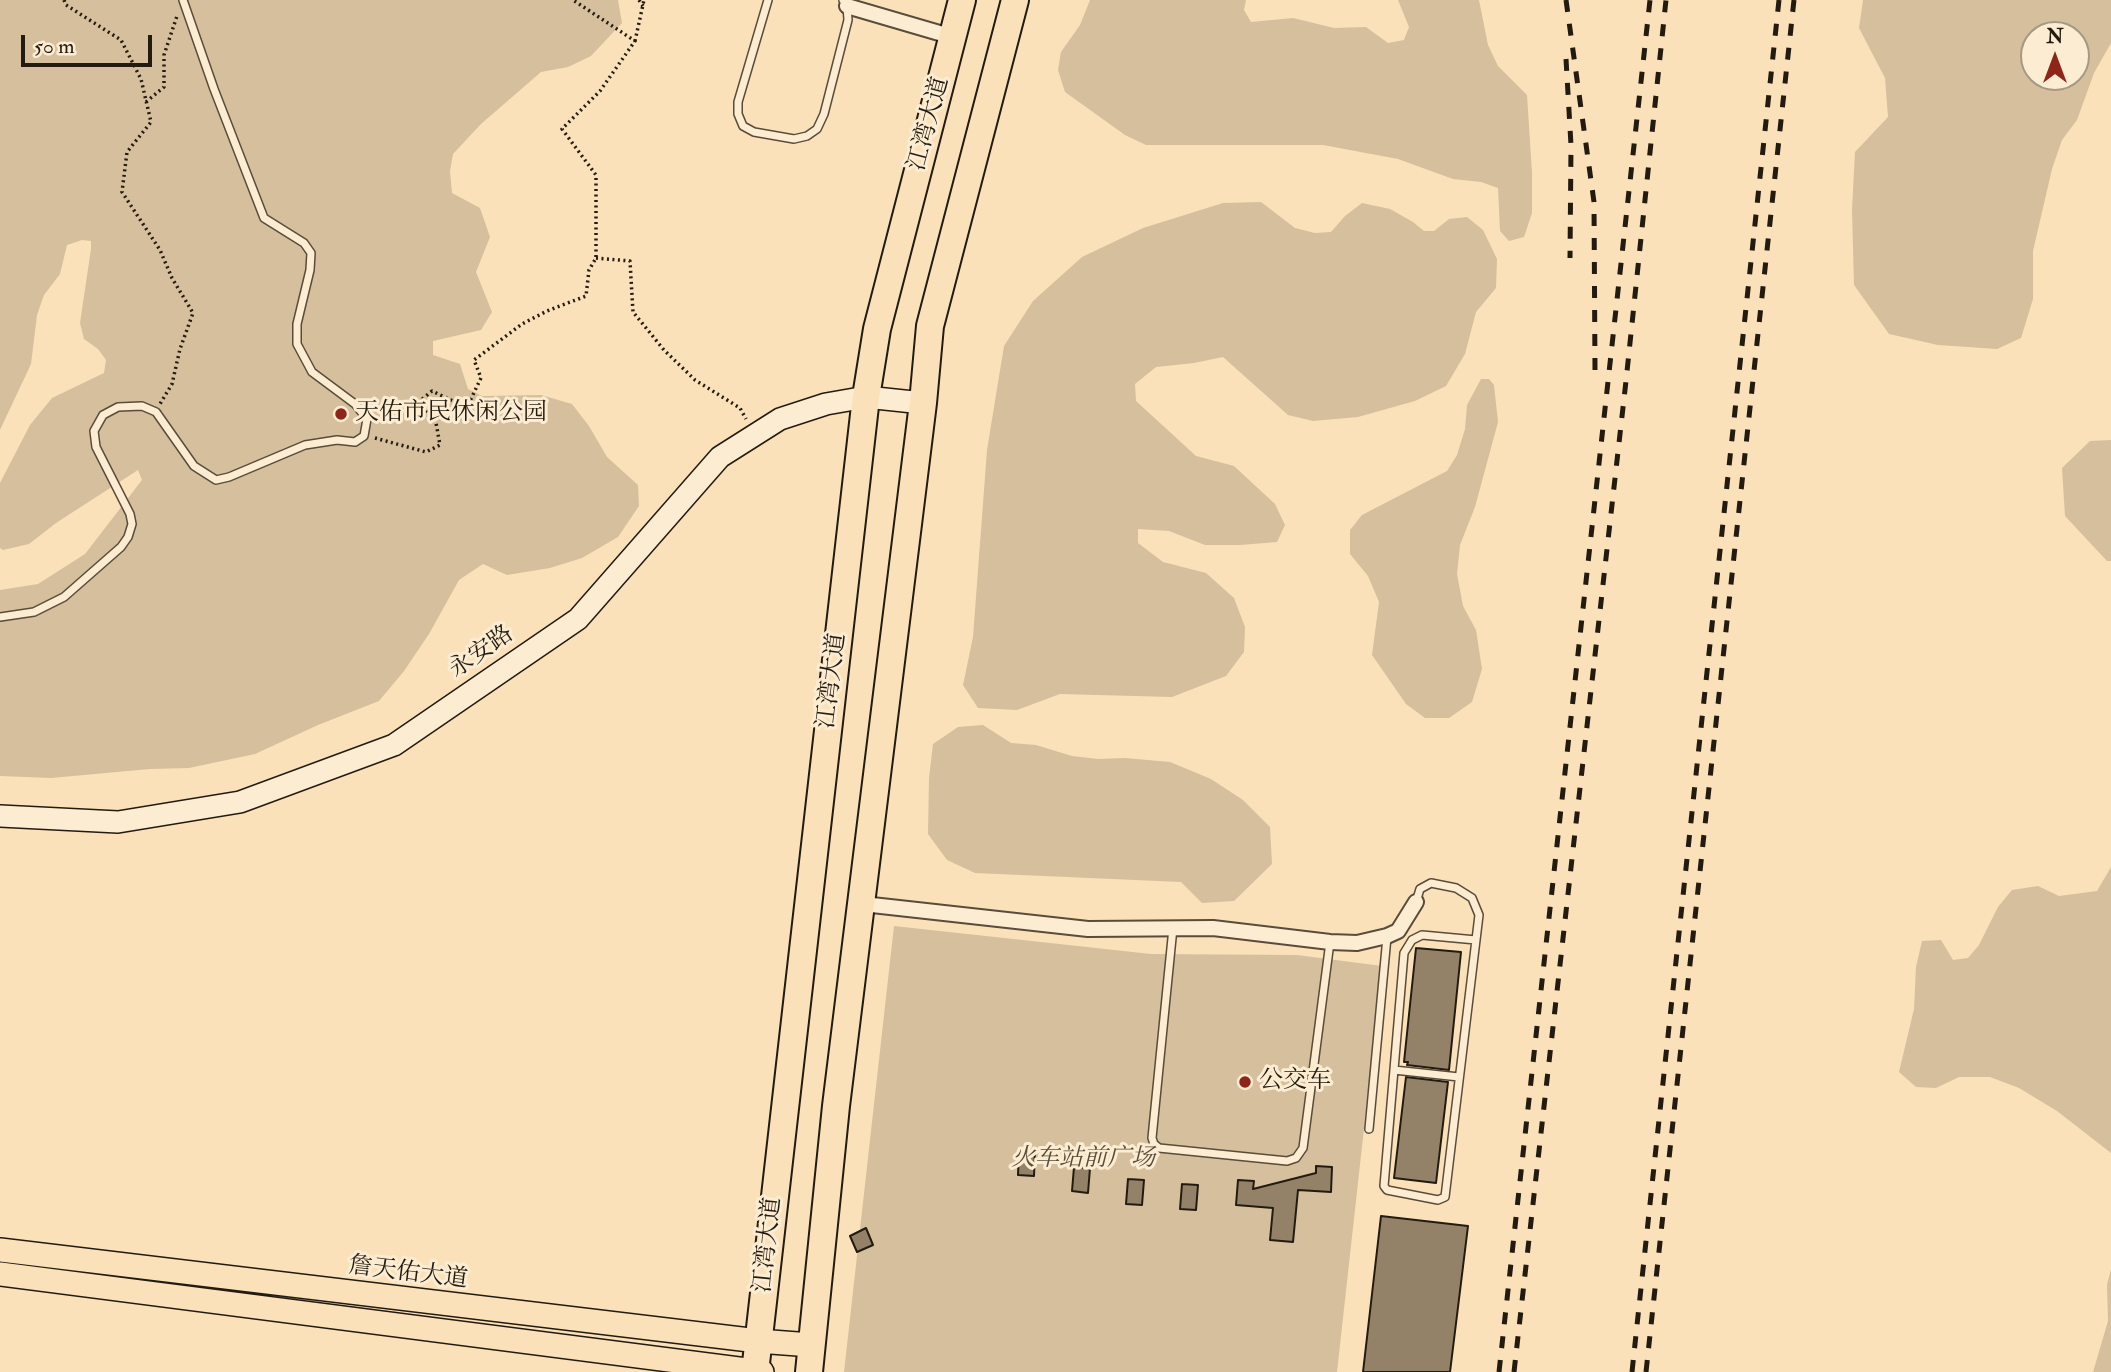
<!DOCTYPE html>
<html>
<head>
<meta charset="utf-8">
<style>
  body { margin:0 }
  #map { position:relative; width:2111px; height:1372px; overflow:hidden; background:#fae1ba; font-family:"IM FELL Double Pica",serif }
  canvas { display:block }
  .north { position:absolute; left:2020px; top:21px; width:70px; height:70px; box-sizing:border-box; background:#fcecd2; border:2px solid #a59884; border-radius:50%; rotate:0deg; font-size:19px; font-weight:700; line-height:28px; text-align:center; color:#231b10 }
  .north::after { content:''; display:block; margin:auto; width:24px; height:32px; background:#8f2418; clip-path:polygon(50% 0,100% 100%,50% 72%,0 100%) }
  .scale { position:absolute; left:21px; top:35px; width:131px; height:32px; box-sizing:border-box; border:4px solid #231b10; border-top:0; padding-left:9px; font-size:21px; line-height:24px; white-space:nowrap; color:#231b10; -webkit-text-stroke:5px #fcecd2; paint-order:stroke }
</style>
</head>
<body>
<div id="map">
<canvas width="2111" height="1372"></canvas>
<div class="north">N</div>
<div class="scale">50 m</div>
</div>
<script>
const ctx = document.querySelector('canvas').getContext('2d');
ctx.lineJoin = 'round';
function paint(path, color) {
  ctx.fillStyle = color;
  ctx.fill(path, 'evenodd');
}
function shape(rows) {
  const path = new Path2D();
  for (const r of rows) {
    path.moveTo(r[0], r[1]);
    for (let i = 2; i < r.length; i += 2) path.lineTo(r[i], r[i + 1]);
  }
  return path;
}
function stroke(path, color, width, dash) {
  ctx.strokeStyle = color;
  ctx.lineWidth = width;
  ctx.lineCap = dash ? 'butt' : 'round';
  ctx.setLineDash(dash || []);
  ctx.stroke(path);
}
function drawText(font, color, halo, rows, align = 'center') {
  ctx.font = font + ' "IM FELL Double Pica","Noto Serif SC",serif';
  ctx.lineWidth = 6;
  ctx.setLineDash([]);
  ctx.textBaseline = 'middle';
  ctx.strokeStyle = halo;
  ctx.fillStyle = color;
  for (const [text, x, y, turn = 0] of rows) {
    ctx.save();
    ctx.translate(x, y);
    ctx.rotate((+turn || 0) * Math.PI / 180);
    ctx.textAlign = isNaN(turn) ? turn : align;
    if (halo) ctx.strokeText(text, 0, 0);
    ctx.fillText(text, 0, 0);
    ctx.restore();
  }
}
const green = shape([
  [0,0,618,0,622,23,591,56,568,67,541,72,481,124,453,154,450,171,452,193,480,208,490,237,476,272,492,312,481,330,433,341,433,355,460,364,468,389,482,396,541,395,572,404,589,426,607,457,638,485,639,506,618,537,582,558,550,568,507,575,483,564,459,580,429,634,404,671,379,701,318,725,255,754,189,768,150,769,51,778,0,776,0,590,38,584,85,554,142,480,138,470,56,523,29,544,3,550,0,548,0,483,30,425,52,398,104,373,106,360,98,349,84,339,80,323,91,249,91,241,82,240,67,245,60,274,44,295,37,315,31,364,0,430],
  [1090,0,1246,0,1244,10,1251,22,1293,18,1334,28,1366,27,1388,43,1404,40,1409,27,1398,0,1479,0,1488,45,1498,66,1527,95,1532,173,1532,213,1524,237,1509,241,1500,231,1498,188,1481,182,1453,179,1398,159,1323,145,1146,145,1125,135,1065,92,1058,70,1061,52,1080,25],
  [1863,0,2111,0,2111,43,2094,73,2077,120,2062,140,2052,169,2033,251,2033,299,2021,338,1997,349,1938,345,1889,334,1854,285,1852,210,1855,152,1888,117,1885,78,1859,28],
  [2034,35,2076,35,2076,77,2034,77],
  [1261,202,1295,228,1315,233,1331,232,1345,216,1362,203,1390,209,1413,222,1424,231,1434,231,1449,219,1467,217,1483,230,1497,259,1496,288,1476,312,1465,354,1446,386,1415,401,1358,417,1313,421,1288,415,1223,357,1194,363,1156,367,1135,384,1136,401,1196,456,1234,466,1275,504,1285,525,1277,542,1240,545,1205,545,1169,531,1138,529,1138,543,1163,562,1206,573,1234,598,1245,627,1244,652,1226,676,1172,697,1060,694,1017,710,978,708,963,685,973,637,987,450,1004,346,1033,301,1082,257,1143,228,1223,203],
  [1481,379,1489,379,1494,385,1498,422,1475,507,1460,545,1457,574,1463,606,1476,630,1482,669,1472,702,1449,718,1425,718,1406,704,1372,655,1379,602,1368,576,1350,554,1350,530,1362,515,1447,471,1457,455,1465,429,1467,405],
  [2111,440,2111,561,2107,561,2065,516,2062,468,2090,441],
  [983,725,1011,743,1036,745,1072,756,1098,759,1125,758,1170,762,1211,779,1243,800,1270,827,1272,864,1234,901,1202,903,1181,882,975,873,947,860,928,834,929,778,933,744,958,727],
  [2111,867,2111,1153,2057,1111,2019,1088,1990,1077,1959,1077,1936,1088,1916,1087,1899,1072,1914,1009,1916,967,1922,941,1941,940,1953,960,1968,958,1979,945,1998,907,2012,890,2038,886,2059,896,2097,891],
  [894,926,1151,954,1297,955,1382,966,1337,1372,844,1372],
  [2111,1269,2111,1372,2093,1372,2108,1321,2107,1285]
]);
const building = shape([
  [1416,948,1461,952,1449,1070,1407,1065,1408,1062,1404,1062,1416,948],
  [1406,1077,1448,1082,1436,1183,1394,1178,1406,1077],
  [1019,1150,1035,1151,1034,1176,1018,1175,1019,1150],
  [1316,1166,1332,1167,1331,1192,1298,1190,1293,1242,1270,1240,1273,1208,1236,1205,1238,1180,1254,1181,1253,1189,1316,1173,1316,1166],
  [1074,1167,1090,1168,1088,1193,1072,1191,1074,1167],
  [1128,1179,1144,1180,1142,1205,1126,1204,1128,1179],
  [1182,1184,1198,1185,1196,1210,1180,1209,1182,1184],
  [1381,1216,1468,1226,1450,1372,1363,1372,1381,1216],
  [866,1228,873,1245,857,1252,850,1236,866,1228]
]);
const path = shape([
  [64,0,66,5,121,40,141,79,151,122,127,152,122,192,160,250,172,278,193,313,180,349,172,384,160,404],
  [639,0,643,6],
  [635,41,644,0],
  [146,102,164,87,164,55,177,16],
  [596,258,630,261,633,312,664,350,695,380,740,408,746,419],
  [375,438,426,452,440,445,436,423,420,401,432,391,457,403,470,401,481,378,474,360,522,324,547,311,586,296,589,270,596,258,596,175,562,129,600,91,635,41,573,0]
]);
const lane = shape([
  [768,0,738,102,738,114,743,126,754,132,794,139,807,136,817,129,824,114,848,20,847,6,843,0],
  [0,617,34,612,64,597,121,547,128,537,132,524,130,514,96,447,94,431,103,415,118,407,142,406,156,412,194,466,216,480,229,477,305,445,337,440,355,442,364,436,367,419,355,404,312,372,297,344,297,324,310,270,311,253,304,243,264,218,214,89,183,0],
  [1416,902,1420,889,1431,883,1456,888,1472,898,1479,915,1445,1197,1438,1200,1387,1190,1384,1186,1404,953,1412,940,1422,935,1476,940],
  [1173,928,1152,1138,1154,1144,1159,1148,1287,1161,1296,1158,1303,1148,1330,942],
  [1394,1070,1459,1077],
  [1369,1129,1387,937]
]);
const street = shape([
  [847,6,953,37],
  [863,904,1088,929,1213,928,1330,942,1357,943,1387,936,1398,931,1416,902]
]);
const secondary = shape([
  [0,816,118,822,240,802,394,745,578,619,720,457,780,419,826,404,866,397,923,403]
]);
const primary = shape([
  [0,1250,758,1341,811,1345],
  [0,1274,762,1372]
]);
const highway = shape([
  [755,1372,866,397,877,329,962,0],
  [809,1372,836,1106,923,403,930,326,1015,0]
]);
const rail = shape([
  [1566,0,1594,202,1595,371],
  [1566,59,1571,145,1570,258],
  [1499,1372,1650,0],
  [1514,1372,1626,381,1666,0],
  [1632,1372,1779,0],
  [1646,1372,1794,0]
]);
const markers = [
  [341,414,7,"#8f2418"],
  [1245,1082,7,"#8f2418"]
];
const streetNames = [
  ["江湾大道",930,124,-75],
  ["永安路",482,653,-35],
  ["江湾大道",833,681,-83],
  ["江湾大道",769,1245,-84],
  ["詹天佑大道",408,1274,7]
];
const poiNames = [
  ["天佑市民休闲公园",355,414],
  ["公交车",1259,1082]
];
const parkNames = [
  ["火车站前广场",1083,1160]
];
paint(green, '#d5bf9d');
paint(building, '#938268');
stroke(building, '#231b10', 2);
stroke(lane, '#594c3a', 10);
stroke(street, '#594c3a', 18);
stroke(secondary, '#231b10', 24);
stroke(primary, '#231b10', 26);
stroke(highway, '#231b10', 30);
stroke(path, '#231b10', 3.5, [2, 3.5]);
stroke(lane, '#fcecd2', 7);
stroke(street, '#fcecd2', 14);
stroke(secondary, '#fcecd2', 21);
stroke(primary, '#fae1ba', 23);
stroke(highway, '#fae1ba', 26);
stroke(rail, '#231b10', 5, [12, 12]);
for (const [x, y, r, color] of markers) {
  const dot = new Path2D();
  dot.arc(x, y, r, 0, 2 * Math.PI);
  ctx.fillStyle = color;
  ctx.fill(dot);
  stroke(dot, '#fcecd2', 2.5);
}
drawText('24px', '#231b10', '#fcecd2', streetNames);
drawText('24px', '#231b10', '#fcecd2', poiNames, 'left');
drawText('italic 24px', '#584c3a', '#fcecd2', parkNames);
</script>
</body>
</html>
